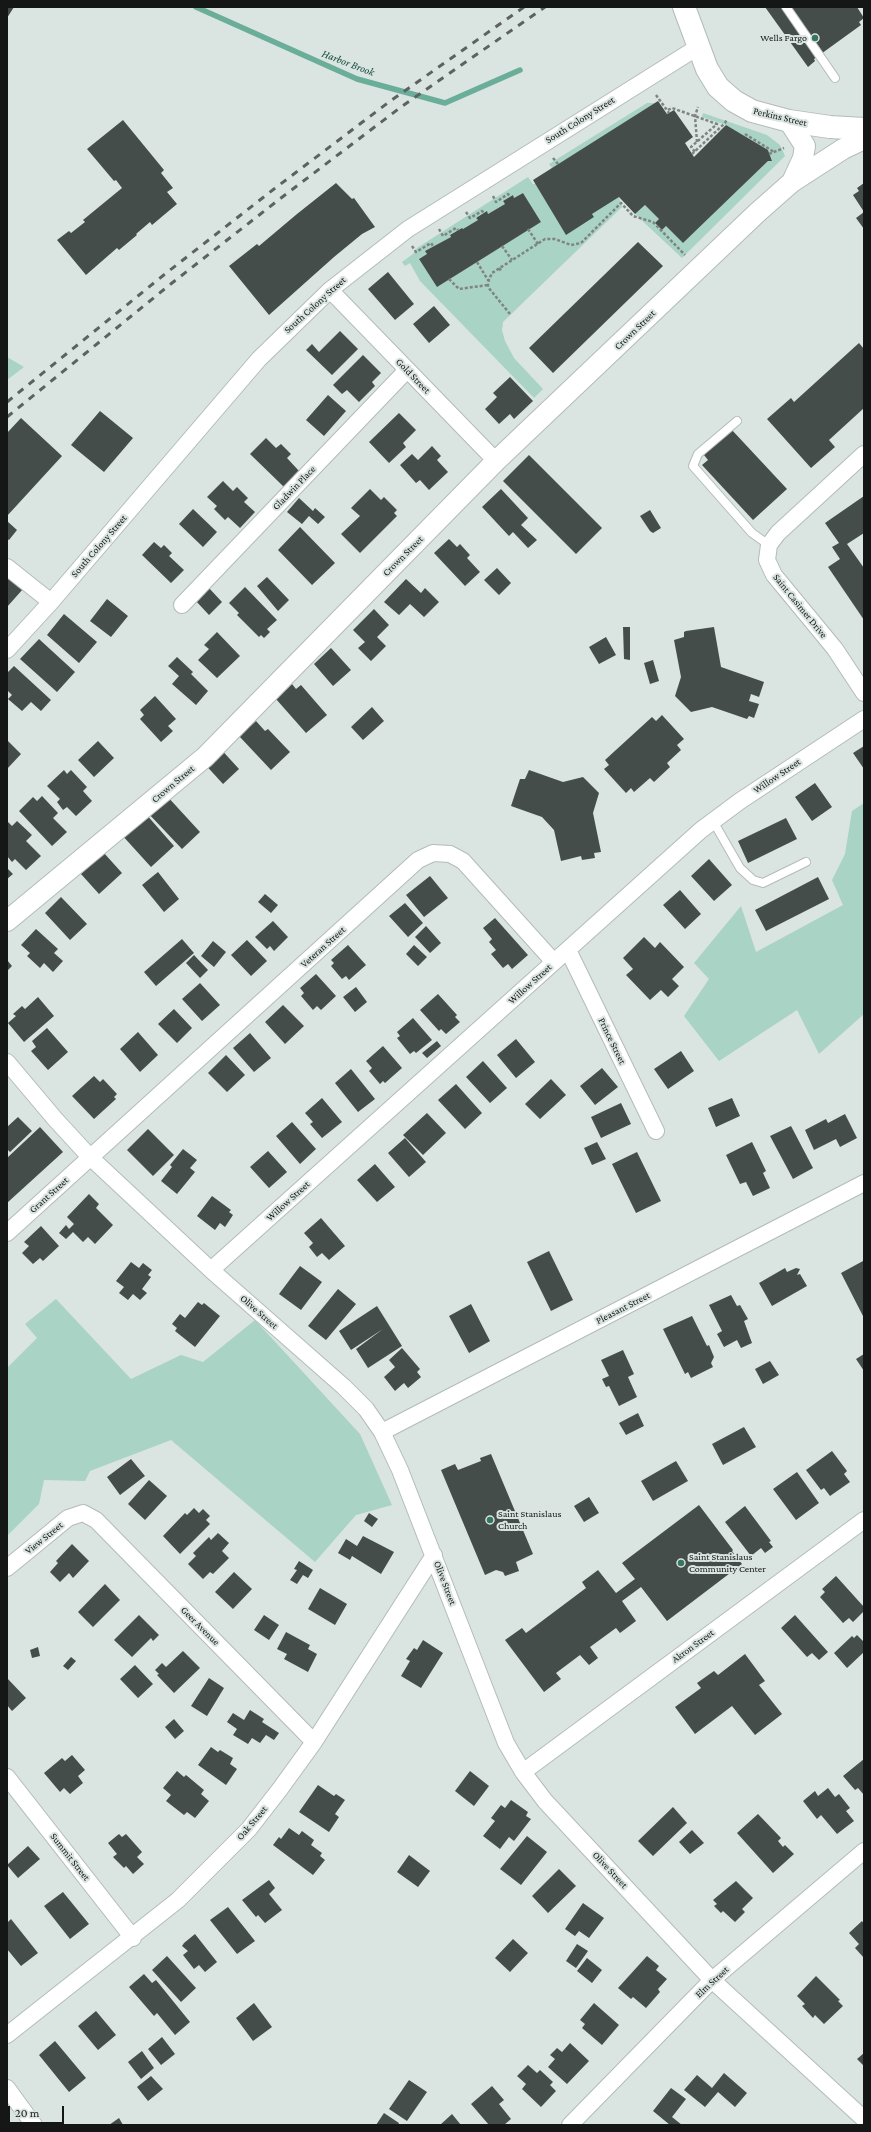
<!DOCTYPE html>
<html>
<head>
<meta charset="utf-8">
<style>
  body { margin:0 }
  #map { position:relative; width:871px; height:2132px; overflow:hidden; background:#dae4e0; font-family:"Crimson Pro",serif }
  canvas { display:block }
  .frame { position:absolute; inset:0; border:8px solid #141716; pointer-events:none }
  .scale { position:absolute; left:8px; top:2106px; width:56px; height:18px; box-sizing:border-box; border:2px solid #141716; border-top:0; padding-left:5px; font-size:12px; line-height:14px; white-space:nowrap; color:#141716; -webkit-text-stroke:3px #dae4e0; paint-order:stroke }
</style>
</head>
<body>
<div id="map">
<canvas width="871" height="2132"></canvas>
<div class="frame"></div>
<div class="scale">20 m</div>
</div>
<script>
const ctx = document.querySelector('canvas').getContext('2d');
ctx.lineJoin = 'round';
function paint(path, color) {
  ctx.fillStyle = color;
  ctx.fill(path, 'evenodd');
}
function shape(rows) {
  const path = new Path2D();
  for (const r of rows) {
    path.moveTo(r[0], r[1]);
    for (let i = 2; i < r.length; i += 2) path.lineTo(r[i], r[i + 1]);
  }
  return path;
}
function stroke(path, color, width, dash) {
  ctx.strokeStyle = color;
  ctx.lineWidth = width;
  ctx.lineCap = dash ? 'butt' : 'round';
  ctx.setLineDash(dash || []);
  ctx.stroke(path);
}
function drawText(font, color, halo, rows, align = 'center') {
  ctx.font = font + ' "Crimson Pro",serif';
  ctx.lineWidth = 4;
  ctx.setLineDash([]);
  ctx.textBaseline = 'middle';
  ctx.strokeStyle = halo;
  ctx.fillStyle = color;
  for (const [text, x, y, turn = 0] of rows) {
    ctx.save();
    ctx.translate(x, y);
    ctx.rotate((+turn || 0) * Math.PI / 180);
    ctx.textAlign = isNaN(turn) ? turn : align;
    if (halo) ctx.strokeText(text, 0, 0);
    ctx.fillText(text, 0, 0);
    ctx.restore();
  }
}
const green = shape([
  [647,103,655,103,552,168,549,164],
  [703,113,767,135,780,145,785,156,682,258,635,214,645,205,659,219,655,224,662,230,666,226,683,243,768,161,772,161,768,150,726,125,702,117],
  [528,177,533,184,536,184,566,234,594,217,592,214,619,197,622,207,503,322,502,330,505,341,514,358,543,389,534,398,420,281,410,263,405,266,402,262,413,254,417,248],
  [523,193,541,222,437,286,419,259,427,254,426,251,451,237,450,235,462,228,463,229,478,220,476,218,487,212,488,214,505,204,503,201,513,195,514,198],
  [7,357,24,367,7,380],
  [864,803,864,1014,819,1054,797,1010,719,1061,684,1016,709,979,694,963,741,906,756,952,843,905,832,880,845,854,852,811],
  [56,1299,131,1379,181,1355,203,1362,255,1320,360,1434,392,1505,356,1515,315,1562,171,1440,90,1471,85,1481,44,1480,39,1504,7,1536,7,1368,37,1338,25,1324]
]);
const stream = shape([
  [196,7,357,79,445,103,520,70]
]);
const building = shape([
  [7,7,14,7,7,18],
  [765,7,857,7,864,18,859,22,861,25,814,59,815,61,808,67],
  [658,101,667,114,674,110,693,137,685,143,694,157,726,125,768,150,772,161,768,161,683,243,666,226,662,230,655,223,659,219,645,205,635,214,619,197,592,214,594,217,566,235,533,180],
  [123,120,164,170,161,173,173,188,167,192,177,204,152,225,150,222,136,234,137,235,119,250,117,248,86,275,57,240,69,231,71,233,85,222,83,220,122,188,116,180,114,181,87,149],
  [336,183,352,199,354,198,375,227,362,234,334,257,269,315,229,266,257,244,259,246,297,214],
  [864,183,864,212,853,195,859,191,857,188],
  [523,193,541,222,437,287,419,259,427,254,425,251,451,237,450,235,462,228,463,229,478,220,476,218,487,211,488,214,505,204,503,201,513,195,514,198],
  [864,212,864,229,856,218],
  [638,242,663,266,553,373,529,348],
  [388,272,414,304,395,320,368,289],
  [434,306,450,325,429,343,413,324],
  [340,331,358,349,332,375,306,350,312,344,319,352],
  [859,343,864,349,864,408,829,440,835,447,811,468,767,419,791,398,794,402],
  [363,355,381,373,372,382,375,386,359,402,347,390,342,394,333,385],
  [510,377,533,401,514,419,510,414,499,424,485,409,497,397,493,393],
  [328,395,346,411,324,436,306,420],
  [100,411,133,438,104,472,71,445],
  [399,413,416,430,403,443,406,447,389,463,369,442],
  [21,418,62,456,7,516,7,433],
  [731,429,787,489,753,520,702,465,708,460,704,455],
  [266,438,276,448,281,444,291,454,287,458,299,471,284,487,250,454],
  [432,446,441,456,437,460,448,472,429,490,420,480,416,483,400,465,412,454,418,460],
  [529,455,602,528,576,554,503,481],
  [223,481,233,491,237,487,248,498,244,502,255,512,240,528,228,517,225,520,214,509,217,506,207,497],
  [370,489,381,500,384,497,397,510,394,513,397,516,360,553,341,534,360,516,351,508],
  [501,489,528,518,521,525,537,540,528,548,513,532,509,536,482,507],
  [864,496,864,533,847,544,864,568,864,620,828,567,840,559,832,547,839,543,825,523],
  [299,498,313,511,315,508,325,517,318,524,309,516,302,524,287,512],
  [193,509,217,532,203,547,179,524],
  [650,510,661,528,653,533,650,531,640,516],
  [7,521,17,530,9,540,7,539],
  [300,527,335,563,312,585,278,550],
  [449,539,457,547,460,544,470,555,467,558,480,572,465,586,434,553],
  [154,542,161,548,164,545,172,553,169,556,184,570,171,583,142,555],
  [497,568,511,583,499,595,484,580],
  [7,574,23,589,7,607],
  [267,577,289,600,278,611,257,586],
  [406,579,421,593,425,588,439,602,424,617,410,604,399,615,384,602],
  [208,587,222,602,209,615,195,600],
  [245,587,277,620,267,629,270,632,264,638,261,635,259,637,237,615,239,613,229,603],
  [107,599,128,616,111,637,90,621],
  [374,609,389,625,377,637,386,646,371,661,358,648,365,642,353,630],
  [64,614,97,642,79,663,47,635],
  [623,627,630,627,630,660,624,659],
  [714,627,721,667,764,682,759,697,751,694,749,701,759,704,754,718,749,716,747,719,712,707,691,712,675,696,681,677,674,640,684,637,684,632,686,631],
  [217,632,240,656,217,678,198,660,209,649,204,645],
  [606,637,616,655,599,664,589,647],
  [39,639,75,672,57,692,20,659],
  [331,648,351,670,333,686,314,664],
  [177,657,193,672,191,674,208,691,196,705,172,684,179,676,168,666],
  [653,660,659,681,650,684,644,663],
  [14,666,51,700,41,711,31,702,22,711,8,699,12,695,7,690,7,673],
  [292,684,296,689,301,685,327,715,306,733,276,699],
  [155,696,176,719,168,726,173,731,161,742,140,719,144,715,140,710],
  [372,707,384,721,363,740,351,727],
  [662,715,684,739,677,745,681,750,667,763,670,767,654,782,650,778,634,792,631,788,626,793,604,769,609,765,605,760,652,717,656,721],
  [256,721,265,731,268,729,290,752,271,770,239,736],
  [7,740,21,754,7,769],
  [98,741,114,758,94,777,78,760],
  [218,746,239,769,223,784,202,761],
  [864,746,864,769,853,753],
  [64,770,67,774,71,770,87,787,83,791,92,801,76,816,67,807,63,810,57,802,60,799,47,786],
  [529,770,563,782,583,777,599,793,593,813,601,852,594,853,595,858,582,860,581,856,561,861,554,830,542,817,511,806,520,779,525,779],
  [815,783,832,807,812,821,795,797],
  [166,795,200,832,182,849,147,812],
  [42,796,58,813,53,818,67,832,52,846,19,811,33,797,37,801],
  [145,813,174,846,151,867,121,834],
  [786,818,797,839,748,863,738,841],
  [17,821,32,835,26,841,41,856,26,870,15,859,12,862,7,856,7,824,8,822,12,826],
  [104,853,122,873,99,894,81,874],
  [709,859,732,885,714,901,691,876],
  [7,868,13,874,7,879],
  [158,872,179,899,164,912,142,885],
  [430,876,448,898,424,917,406,895],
  [818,877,829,899,766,931,755,910],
  [680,890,701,914,685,929,663,905],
  [265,894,278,905,271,913,258,902],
  [61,897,87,924,70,940,45,913],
  [405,903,423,923,408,937,389,916],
  [495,918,528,955,512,969,508,964,503,968,491,954,496,950,489,942,492,939,483,928],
  [273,921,288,937,274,951,270,946,267,949,255,937],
  [426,926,441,943,430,953,415,937],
  [36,929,58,949,54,953,63,961,53,972,44,963,40,968,27,956,30,953,21,945],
  [644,937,655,948,660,942,684,967,672,979,679,986,668,997,661,990,650,1000,626,975,633,969,623,958],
  [182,939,194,953,156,986,144,972],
  [247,940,267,961,251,976,231,955],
  [213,941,226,952,214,967,201,956],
  [348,945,366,965,349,980,346,976,342,979,331,966,334,963,331,960],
  [414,945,427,957,418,966,406,954],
  [194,955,208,970,200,978,186,963],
  [7,960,12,966,7,971],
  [316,974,336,996,321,1010,317,1006,313,1010,301,996,304,993,300,988],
  [200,983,220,1005,202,1021,182,999],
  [356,987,367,1002,355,1012,343,997],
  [438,994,457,1015,455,1017,460,1022,446,1034,441,1029,439,1031,420,1010],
  [38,997,54,1016,24,1042,8,1023,16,1016,13,1014,22,1006,25,1009],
  [283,1005,304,1026,285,1044,265,1022],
  [174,1009,192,1028,177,1043,158,1024],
  [413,1018,432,1040,416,1053,414,1051,410,1054,397,1038,400,1036,397,1032],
  [47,1028,68,1052,48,1070,31,1051,36,1047,32,1041],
  [138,1032,158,1055,140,1072,120,1049],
  [250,1033,271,1058,254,1072,233,1048],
  [516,1039,535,1062,516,1078,497,1055],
  [437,1041,441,1046,427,1058,422,1053],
  [383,1046,402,1068,385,1083,383,1081,380,1084,369,1071,372,1068,366,1061],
  [681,1051,694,1071,668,1089,654,1069],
  [226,1055,245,1075,227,1092,208,1073],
  [483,1061,507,1088,490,1103,466,1077],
  [602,1068,618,1087,595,1105,580,1086],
  [351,1069,375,1099,358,1112,335,1083],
  [94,1076,100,1082,103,1079,117,1094,114,1097,116,1099,94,1119,72,1096],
  [551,1079,566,1095,540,1119,525,1104],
  [456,1084,482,1113,465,1129,438,1100],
  [322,1098,342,1122,322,1138,310,1124,313,1122,305,1113],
  [732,1098,740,1116,716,1127,708,1108],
  [621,1103,631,1124,601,1138,591,1117],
  [427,1113,446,1133,423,1155,403,1135],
  [845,1114,857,1138,840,1147,836,1139,814,1150,805,1130,826,1119,828,1123],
  [18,1117,32,1131,10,1152,7,1149,7,1127],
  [292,1122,316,1149,300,1164,276,1136],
  [791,1126,813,1168,793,1179,770,1136],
  [40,1127,63,1152,7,1203,7,1158],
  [148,1129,174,1155,153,1176,127,1150],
  [405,1138,426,1162,409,1177,388,1153],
  [597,1142,606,1159,592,1165,584,1148],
  [752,1142,766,1171,763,1173,770,1188,753,1196,746,1182,740,1184,726,1155],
  [183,1149,197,1160,190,1168,195,1172,177,1194,161,1181,172,1167,170,1165],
  [268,1151,287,1172,269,1188,250,1167],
  [637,1152,661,1201,636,1213,612,1164],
  [375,1164,395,1187,377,1202,357,1180],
  [89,1194,99,1204,96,1208,113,1225,95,1244,88,1237,83,1242,73,1232,66,1239,59,1233,66,1225,69,1229,74,1224,67,1217],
  [212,1196,231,1210,229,1212,233,1215,225,1227,220,1223,215,1230,197,1216],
  [321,1218,345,1246,329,1260,322,1253,317,1257,309,1247,313,1243,304,1233],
  [41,1226,59,1246,43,1261,40,1258,33,1264,22,1253,29,1246,24,1242],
  [549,1251,573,1300,551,1311,527,1262],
  [863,1261,864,1263,864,1318,841,1273],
  [131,1262,139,1268,143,1263,152,1270,148,1275,151,1277,142,1289,147,1293,140,1300,133,1294,128,1300,119,1293,124,1287,116,1281],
  [300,1266,322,1282,301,1310,279,1294],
  [785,1268,787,1272,796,1268,800,1269,797,1275,800,1274,807,1286,772,1306,759,1283],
  [338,1289,356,1304,326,1340,308,1326],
  [731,1295,737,1306,740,1305,748,1319,744,1321,752,1343,741,1348,737,1340,724,1347,717,1334,722,1331,709,1305],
  [198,1302,202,1305,204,1303,220,1316,195,1347,175,1331,177,1328,172,1324,180,1314,185,1318],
  [471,1304,490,1341,469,1353,449,1316],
  [377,1306,402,1346,368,1368,356,1349,383,1329,351,1350,339,1331],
  [692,1316,707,1346,709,1345,714,1357,711,1363,713,1367,691,1378,688,1372,685,1374,663,1329],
  [402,1348,420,1369,417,1372,421,1377,408,1388,404,1383,395,1391,384,1377,395,1367,389,1360],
  [623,1350,634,1374,628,1377,637,1397,619,1406,609,1386,606,1387,602,1379,609,1376,601,1360],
  [864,1354,864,1371,856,1359],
  [770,1361,779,1375,763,1384,755,1369],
  [638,1413,644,1426,626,1435,619,1423],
  [744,1427,756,1447,723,1465,712,1444],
  [832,1451,847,1471,844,1474,850,1482,830,1496,824,1488,821,1490,806,1470],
  [491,1454,533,1554,516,1562,519,1571,505,1576,503,1572,496,1570,485,1575,441,1470,455,1464,458,1470,481,1461,480,1458],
  [131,1459,145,1476,120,1495,107,1477],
  [676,1461,688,1481,653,1501,641,1481],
  [797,1472,819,1503,796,1520,773,1489],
  [149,1480,167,1496,145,1520,128,1504],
  [589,1497,599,1513,584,1522,574,1506],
  [699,1505,733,1550,732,1551,742,1564,667,1621,641,1587,622,1601,636,1621,620,1633,616,1628,590,1647,598,1658,589,1665,580,1655,556,1673,561,1679,544,1692,505,1640,522,1628,526,1633,586,1588,582,1582,598,1570,616,1593,635,1579,622,1563],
  [745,1506,771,1541,769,1542,773,1547,765,1553,761,1548,751,1556,725,1522],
  [194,1508,199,1513,203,1509,210,1516,206,1520,210,1524,180,1554,163,1536,185,1513,187,1515],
  [369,1513,378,1519,372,1527,364,1521],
  [218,1533,229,1543,222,1551,229,1558,213,1574,210,1572,203,1579,188,1564,196,1556,193,1553,209,1537,211,1540],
  [363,1536,394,1552,381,1574,352,1556,350,1560,338,1553,346,1539,357,1546],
  [72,1544,89,1561,73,1578,69,1573,60,1582,50,1572,58,1563,56,1561],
  [299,1561,313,1570,308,1578,303,1575,297,1584,290,1580,297,1570,294,1569],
  [234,1572,252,1589,233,1609,215,1592],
  [836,1576,864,1607,864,1611,853,1622,849,1618,843,1623,820,1597,825,1592,822,1589],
  [105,1584,120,1600,93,1627,78,1612],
  [320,1588,347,1604,335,1625,308,1609],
  [139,1615,159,1635,153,1641,151,1638,132,1657,114,1640],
  [264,1615,279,1625,269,1640,254,1630],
  [795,1615,828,1652,819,1660,812,1653,807,1657,781,1628],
  [286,1632,310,1645,308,1649,317,1654,308,1672,284,1659,287,1654,277,1649],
  [857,1635,864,1642,864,1652,847,1668,834,1653,852,1636,854,1638],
  [423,1640,443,1653,421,1688,401,1676,410,1661,406,1659,414,1648,417,1650],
  [38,1647,40,1656,32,1658,30,1650],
  [183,1651,200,1668,174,1693,157,1675,159,1674,155,1670,162,1663,166,1667],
  [745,1654,765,1681,759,1685,782,1714,755,1735,732,1706,695,1734,675,1707,701,1688,697,1683,714,1671,718,1675],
  [71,1657,76,1661,68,1670,63,1666],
  [135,1665,153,1684,138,1698,120,1679],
  [7,1678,26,1698,12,1711,7,1705],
  [209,1678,224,1688,207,1716,191,1706],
  [250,1710,264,1719,262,1722,279,1733,274,1740,266,1735,260,1743,252,1738,248,1744,233,1735,237,1729,227,1722,233,1713,244,1720],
  [174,1719,184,1731,175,1739,165,1727],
  [211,1747,218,1752,220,1750,233,1758,230,1764,237,1769,226,1785,198,1765],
  [72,1755,85,1770,78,1776,83,1783,70,1794,64,1788,60,1792,44,1773,62,1758,65,1761],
  [864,1759,864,1795,858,1788,855,1790,843,1776],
  [177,1771,184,1777,186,1775,204,1790,201,1794,209,1801,195,1818,187,1812,184,1815,166,1801,171,1795,163,1788],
  [470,1771,489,1786,474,1806,455,1791],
  [318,1785,334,1796,336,1794,345,1800,335,1814,339,1817,329,1832,299,1812],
  [828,1788,835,1797,839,1794,850,1808,846,1811,854,1821,837,1834,821,1815,817,1819,803,1801,815,1791,818,1796],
  [511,1800,528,1812,526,1816,531,1819,514,1841,509,1837,500,1849,483,1836,495,1821,491,1818,501,1805,505,1808],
  [673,1807,687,1823,653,1856,638,1841],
  [758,1814,781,1838,778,1841,783,1847,785,1845,794,1854,773,1873,737,1833],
  [289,1828,299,1835,302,1831,314,1840,311,1845,322,1853,320,1856,325,1860,313,1875,273,1845,279,1837,281,1839],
  [692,1830,704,1843,690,1854,679,1842],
  [119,1834,122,1837,126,1834,142,1852,137,1857,144,1864,133,1874,126,1866,124,1868,113,1857,117,1854,108,1843],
  [527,1836,547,1852,521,1885,500,1869],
  [28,1846,40,1859,18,1878,7,1865],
  [409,1855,430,1871,418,1887,397,1872],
  [559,1869,576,1886,548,1913,532,1896],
  [269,1880,275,1888,269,1894,282,1910,265,1923,258,1915,256,1917,242,1900],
  [736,1881,753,1898,742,1909,745,1912,735,1922,723,1911,721,1913,714,1906,717,1904,713,1900],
  [63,1892,89,1924,70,1939,44,1906],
  [583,1903,604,1918,589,1938,579,1931,575,1936,565,1929],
  [228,1907,255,1941,237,1954,210,1920],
  [11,1919,38,1953,21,1966,7,1949,7,1923],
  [862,1921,864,1924,864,1958,855,1948,859,1944,849,1933],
  [195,1934,217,1962,205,1972,199,1965,194,1969,183,1955,188,1951,182,1946,184,1943],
  [513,1939,528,1953,510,1972,495,1958],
  [577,1944,588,1951,576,1968,566,1961],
  [167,1956,196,1988,181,2002,152,1970],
  [647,1956,659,1966,656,1970,667,1979,658,1989,660,1992,646,2008,633,1997,631,1999,618,1988],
  [587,1958,602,1970,592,1983,577,1971],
  [144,1974,152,1983,156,1980,190,2022,175,2035,157,2013,154,2016,129,1987],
  [816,1976,840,2000,838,2001,843,2006,824,2024,815,2015,813,2018,802,2006,805,2004,797,1996],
  [254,2003,272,2027,253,2041,236,2018],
  [594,2003,619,2025,602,2045,582,2028,585,2024,580,2020],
  [96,2011,116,2035,98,2050,78,2026],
  [162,2037,175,2054,161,2065,148,2049],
  [55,2041,86,2078,69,2092,39,2055],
  [570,2043,589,2061,567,2084,548,2067,555,2059,550,2055,557,2048,562,2052],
  [142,2051,154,2068,141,2079,128,2062],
  [864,2053,864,2066,857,2059],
  [528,2065,537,2073,540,2070,553,2082,550,2085,556,2091,541,2107,522,2089,526,2084,517,2076],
  [724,2073,747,2093,735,2107,718,2092,705,2107,684,2090,697,2075,712,2088],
  [151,2076,163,2089,148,2101,137,2087],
  [409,2080,427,2092,407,2121,389,2109],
  [492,2086,504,2100,499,2104,511,2119,504,2125,489,2125,471,2104],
  [671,2088,686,2099,672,2117,682,2125,670,2125,653,2111],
  [384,2113,399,2123,398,2125,376,2125],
  [452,2114,461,2125,440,2125],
  [119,2118,123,2125,109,2125]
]);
const path = shape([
  [656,95,669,113],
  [668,110,672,108,717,124,691,147,695,152],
  [745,134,774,152],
  [697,142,695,116,698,107],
  [692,154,725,123,727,119],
  [769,154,784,148],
  [553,158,558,164],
  [493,196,496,202,508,194,510,197],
  [466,212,470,218,482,211,484,213],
  [439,229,443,236,456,228,458,230],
  [528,229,538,244],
  [412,246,416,252,431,243,433,246],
  [502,246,512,260],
  [477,262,488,280],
  [499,268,502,272],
  [449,279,459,289,488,285],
  [510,314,488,287,488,282,492,273,545,239,555,239,571,245,581,243,621,203,633,216,653,222,685,255]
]);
const service = shape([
  [786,7,835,78],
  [737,421,698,454,693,466,752,533,769,545],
  [713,821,740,868,753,880,763,883,806,862]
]);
const minor = shape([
  [330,290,496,461],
  [864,454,778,533,769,545,767,560,774,575,835,649,864,693],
  [7,567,51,602],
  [182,605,407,370],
  [7,650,51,602,259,359,330,290,408,229,698,47],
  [568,950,656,1131],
  [7,1062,55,1119,90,1157,211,1270,344,1387,366,1409,382,1432,400,1470,506,1743,523,1772,545,1801,712,1980,864,2119],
  [7,1233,418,860,433,853,450,854,463,861,554,962],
  [211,1270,701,830,740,801,864,719],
  [382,1432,864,1183],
  [7,1568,68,1518,83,1513,96,1520,314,1742],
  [523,1772,864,1520],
  [7,1777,133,1938],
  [7,2035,178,1900,249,1829,280,1789,314,1742,434,1555],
  [7,2088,34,2125],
  [570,2125,712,1980,864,1851]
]);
const tertiary = shape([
  [789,121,805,146,803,158,792,182],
  [7,921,205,757,496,461,758,212,792,182,843,149,864,139]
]);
const primary = shape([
  [684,7,707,69,718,87,734,101,752,111,789,121,830,127,864,129]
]);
const rail = shape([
  [7,402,165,274,274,189,389,102,524,7],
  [7,417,172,283,281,198,401,107,545,7]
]);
const markers = [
  [815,38,4,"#367563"],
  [490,1520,4,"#367563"],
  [681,1563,4,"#367563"]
];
const poiNames = [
  ["Wells Fargo",807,38,"right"],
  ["Saint Stanislaus",498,1514],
  ["Church",498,1526],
  ["Saint Stanislaus",689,1557],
  ["Community Center",689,1569]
];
const streetNames = [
  ["Perkins Street",780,117,13],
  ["South Colony Street",580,120,-32],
  ["South Colony Street",315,305,-42],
  ["Crown Street",635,330,-44],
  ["Gold Street",413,376,46],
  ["Gladwin Place",294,488,-46],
  ["South Colony Street",99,546,-49],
  ["Crown Street",403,556,-45],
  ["Saint Casimer Drive",800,606,51],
  ["Willow Street",777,776,-34],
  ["Crown Street",173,784,-40],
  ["Veteran Street",323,947,-42],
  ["Willow Street",530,984,-42],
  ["Prince Street",612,1041,64],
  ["Grant Street",49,1195,-42],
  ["Willow Street",288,1201,-42],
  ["Pleasant Street",623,1308,-27],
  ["Olive Street",259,1312,41],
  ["View Street",44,1538,-39],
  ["Olive Street",445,1583,69],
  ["Geer Avenue",200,1626,45],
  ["Akron Street",693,1646,-36],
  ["Oak Street",252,1823,-50],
  ["Summit Street",70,1857,52],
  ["Olive Street",610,1870,47],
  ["Elm Street",712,1982,-43]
];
const waterNames = [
  ["Harbor Brook",348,63,21]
];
paint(green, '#a9d3c5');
stroke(stream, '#6aad98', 5.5);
paint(building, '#454d4a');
stroke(service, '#b3bcb9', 10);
stroke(minor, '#b3bcb9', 18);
stroke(tertiary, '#b3bcb9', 22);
stroke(primary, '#b3bcb9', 24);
stroke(path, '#7d8482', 2.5, [3, 2]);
stroke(service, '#fff', 8);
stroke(minor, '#fff', 16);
stroke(tertiary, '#fff', 20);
stroke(primary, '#fff', 22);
stroke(rail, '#5c6260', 3, [7, 7]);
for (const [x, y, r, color] of markers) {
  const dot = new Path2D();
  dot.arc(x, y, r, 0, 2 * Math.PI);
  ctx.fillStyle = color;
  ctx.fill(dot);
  stroke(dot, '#dae4e0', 1.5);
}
drawText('10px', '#141716', '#dae4e0', poiNames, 'left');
drawText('10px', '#141716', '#dae4e0', streetNames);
drawText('italic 11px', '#144d3e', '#dae4e0', waterNames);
</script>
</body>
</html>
